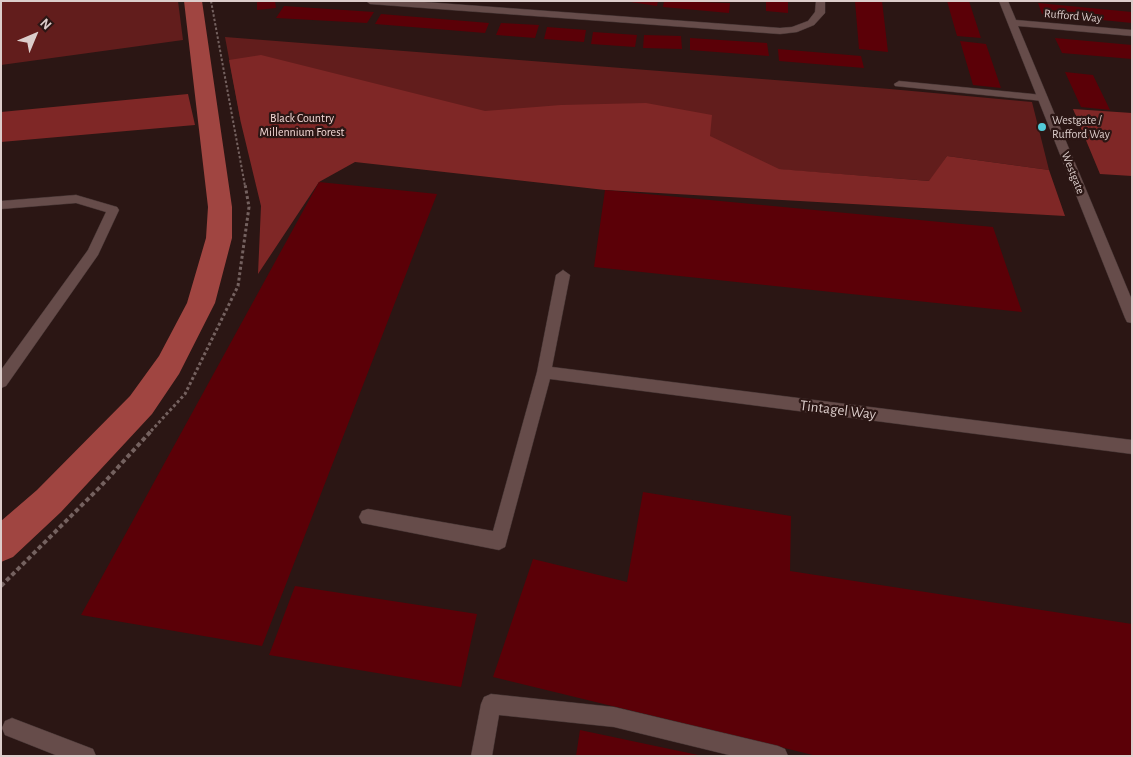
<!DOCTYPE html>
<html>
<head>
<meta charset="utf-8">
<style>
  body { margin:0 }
  #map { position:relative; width:1133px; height:757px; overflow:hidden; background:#2b1614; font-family:"Alegreya Sans",sans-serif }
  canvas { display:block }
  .frame { position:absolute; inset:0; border:2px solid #dccdcb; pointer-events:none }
  .north { position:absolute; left:10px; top:10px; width:50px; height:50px; -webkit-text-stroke:4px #2b1614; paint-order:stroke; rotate:45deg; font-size:14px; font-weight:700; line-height:20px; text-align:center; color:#dccdcb }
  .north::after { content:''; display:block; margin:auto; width:18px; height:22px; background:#dccdcb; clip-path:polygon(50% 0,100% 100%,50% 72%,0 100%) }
</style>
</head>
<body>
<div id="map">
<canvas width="1133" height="757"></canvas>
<div class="frame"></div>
<div class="north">N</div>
</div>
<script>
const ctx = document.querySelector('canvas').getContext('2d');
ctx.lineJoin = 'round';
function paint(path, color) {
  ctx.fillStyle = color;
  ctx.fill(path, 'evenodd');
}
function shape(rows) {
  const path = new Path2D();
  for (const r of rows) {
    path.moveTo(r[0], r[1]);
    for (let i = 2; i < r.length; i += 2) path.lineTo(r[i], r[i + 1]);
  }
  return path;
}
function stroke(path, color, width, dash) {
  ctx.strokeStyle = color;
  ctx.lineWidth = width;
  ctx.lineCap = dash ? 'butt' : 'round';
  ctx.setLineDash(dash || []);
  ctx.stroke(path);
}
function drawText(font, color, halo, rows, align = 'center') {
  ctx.font = font + ' "Alegreya Sans",sans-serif';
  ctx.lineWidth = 4.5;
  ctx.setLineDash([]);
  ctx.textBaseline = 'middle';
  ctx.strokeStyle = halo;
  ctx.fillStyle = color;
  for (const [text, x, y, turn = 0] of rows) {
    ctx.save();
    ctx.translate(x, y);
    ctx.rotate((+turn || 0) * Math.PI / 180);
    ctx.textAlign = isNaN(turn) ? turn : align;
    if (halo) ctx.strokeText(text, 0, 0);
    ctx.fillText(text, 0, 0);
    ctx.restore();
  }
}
const green = shape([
  [1,1,178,1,183,40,1,65],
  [225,37,890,89,1032,102,1049,170,947,156,930,181,607,156,241,123]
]);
const forest = shape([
  [261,55,485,111,561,105,646,103,712,115,710,136,779,169,929,181,947,156,1049,170,1065,216,605,190,355,162,319,182,258,274,261,206,241,123,229,60],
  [188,94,195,125,1,142,1,112],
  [1073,109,1132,113,1132,176,1100,174]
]);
const canal = shape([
  [184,1,202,1,232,207,232,238,215,303,179,374,152,414,61,512,13,557,1,562,1,521,37,490,130,396,159,356,187,303,206,238,208,207,184,1]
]);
const building = shape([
  [257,1,275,1,276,8,257,10],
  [624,1,658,1,657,6],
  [664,1,730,3,729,13,663,7],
  [766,1,788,1,788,13,766,11],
  [855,1,882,1,888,52,859,49],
  [947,1,969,1,981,38,957,36],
  [1038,3,1132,12,1132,23,1042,14],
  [284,6,374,12,367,23,276,18],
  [381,14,489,23,485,33,375,24],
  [501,23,539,25,535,38,496,35],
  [547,27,586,30,584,42,544,39],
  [593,32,637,35,635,47,591,44],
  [644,35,681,36,682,49,643,48],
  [690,38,767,43,769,56,690,50],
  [1055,38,1132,45,1132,59,1062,53],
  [960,41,986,44,1001,88,973,85],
  [778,49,861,56,864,68,779,61],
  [1065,72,1093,75,1110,110,1081,107],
  [319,182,437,194,262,646,81,615],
  [605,190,993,227,1022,312,594,267],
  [643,492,791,516,790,571,1132,624,1132,756,817,756,493,677,533,559,627,582],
  [295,586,477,614,461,687,269,655],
  [580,730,698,755,698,756,576,756]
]);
const pathFar2 = shape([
  [211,1,245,186]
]);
const pathFar1 = shape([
  [151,431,185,394,238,286,249,207,245,184]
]);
const path = shape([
  [1,586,100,487,152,430]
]);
const service = shape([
  [899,81,1043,95,1048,98,1043,101,895,86,894,84,899,81],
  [76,195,117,207,119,210,98,255,6,386,1,388,1,370,88,250,106,212,76,203,1,209,1,201,76,195],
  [563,270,570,275,552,367,1132,440,1132,454,550,379,505,547,499,550,362,523,359,517,362,511,368,509,493,531,537,372,556,275,563,270],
  [491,694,614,707,778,746,785,749,788,756,733,756,614,727,499,715,492,756,471,756,481,704,484,697,491,694],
  [12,718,93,749,96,756,58,756,5,735,2,728,5,721,12,718]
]);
const minor = shape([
  [366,1,411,1,780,28,792,27,808,21,815,12,816,1,825,1,825,13,814,25,797,32,780,34,370,4,366,1],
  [999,1,1008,1,1016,20,1132,30,1132,36,1018,26,1132,300,1132,323,1127,322,1125,318,999,1]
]);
const markers = [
  [1042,127,5,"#52cbd8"]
];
const farStreetnames = [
  ["Rufford Way",1073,16,5],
  ["Westgate",1073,173,68]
];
const farParknames = [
  ["Black Country",302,118],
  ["Millennium Forest",302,132]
];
const farPoinames = [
  ["Westgate /",1052,120],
  ["Rufford Way",1052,134]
];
const streetNames = [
  ["Tintagel Way",838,410,7]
];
paint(green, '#621d1c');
paint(forest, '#7f2726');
paint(canal, '#a04541');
paint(building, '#5b0007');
stroke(service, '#433332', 1);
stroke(minor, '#433332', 1);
stroke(pathFar2, '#74615f', 2, [2.5, 2]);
stroke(pathFar1, '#74615f', 3, [3, 2.5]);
stroke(path, '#74615f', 4, [4.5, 3]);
paint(service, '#664c4a');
paint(minor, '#664c4a');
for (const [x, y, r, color] of markers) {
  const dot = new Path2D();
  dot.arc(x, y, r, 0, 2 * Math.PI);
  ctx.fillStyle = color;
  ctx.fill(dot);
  stroke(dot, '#2b1614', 2);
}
drawText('12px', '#dccdcb', '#2b1614', farStreetnames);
drawText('12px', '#f4d9d6', '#2b1614', farParknames);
drawText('12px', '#dccdcb', '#2b1614', farPoinames, 'left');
drawText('15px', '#dccdcb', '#2b1614', streetNames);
</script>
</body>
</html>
